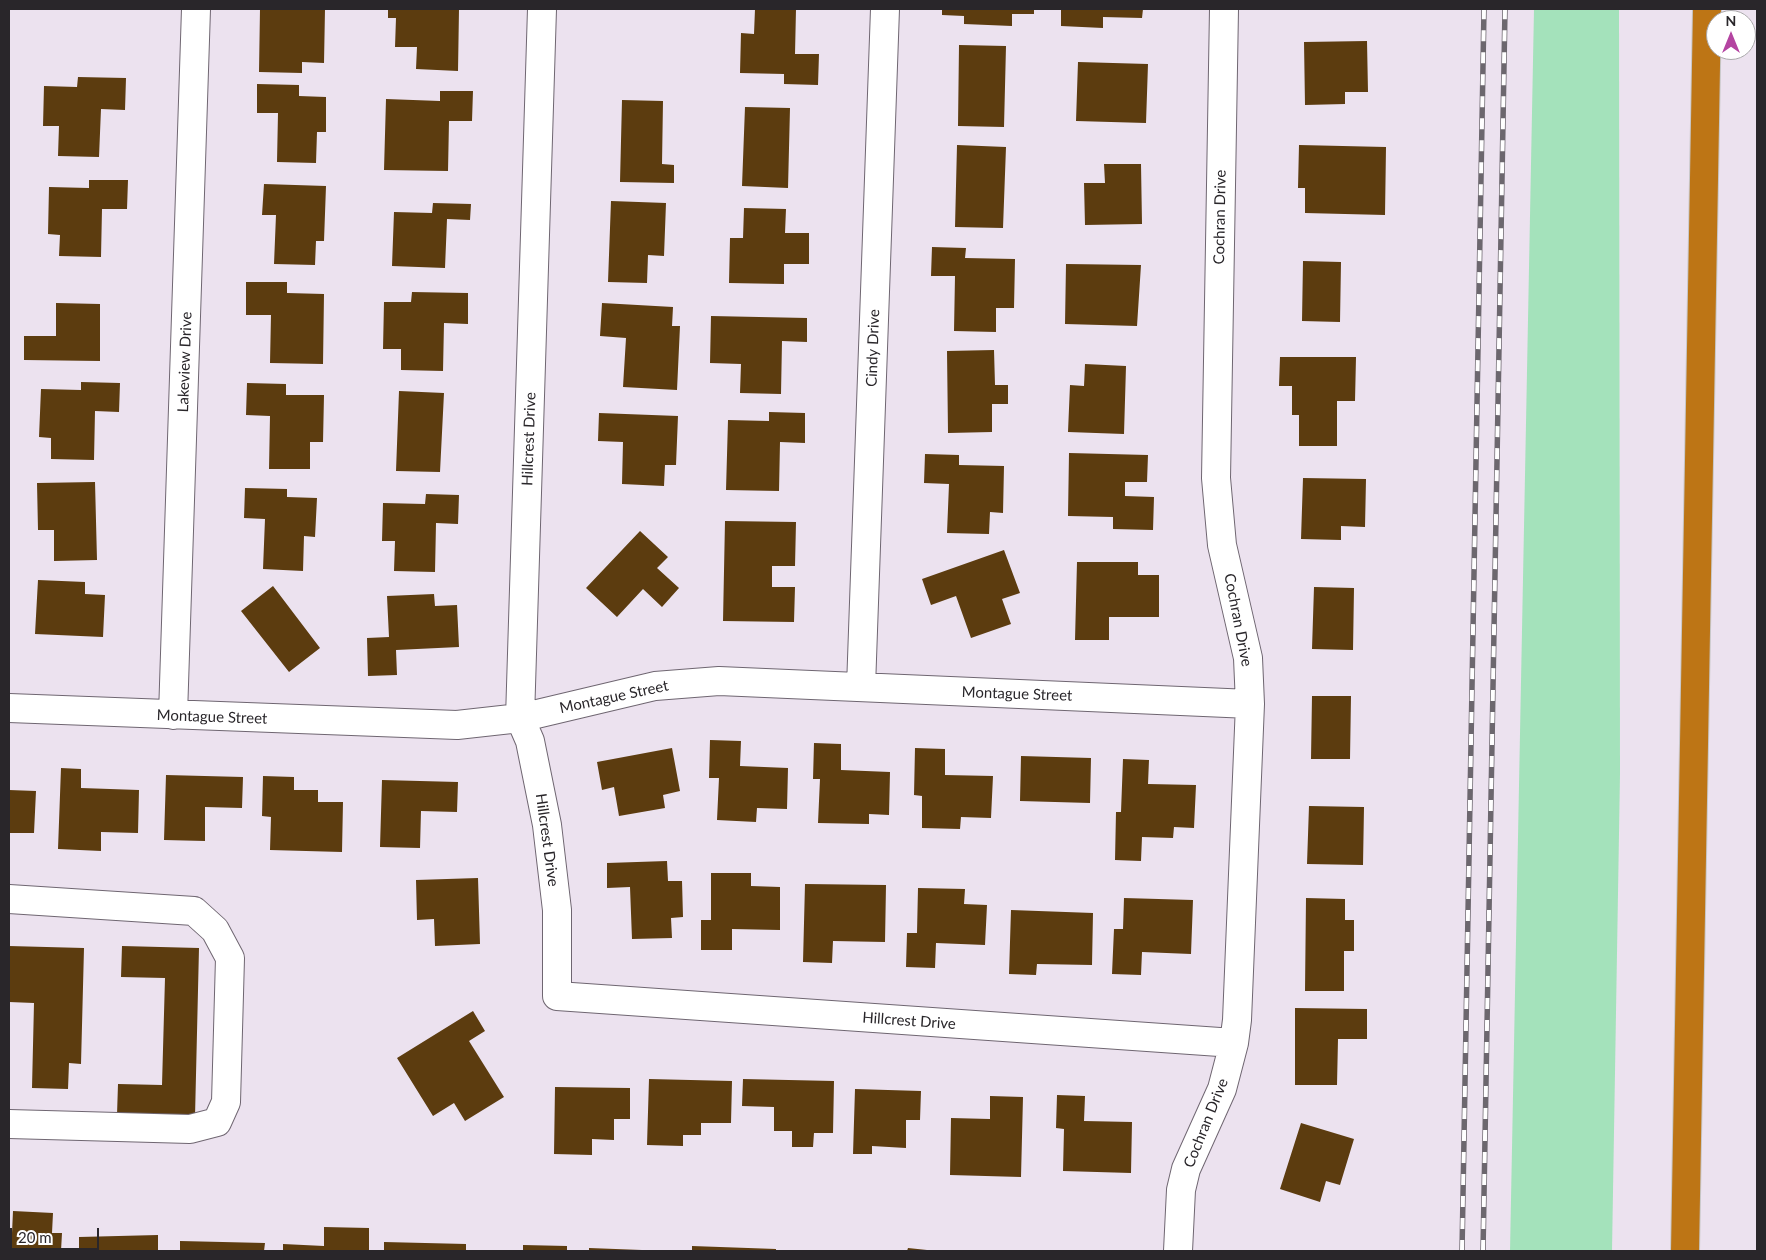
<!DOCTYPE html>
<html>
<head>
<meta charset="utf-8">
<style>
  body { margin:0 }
  #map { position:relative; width:1766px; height:1260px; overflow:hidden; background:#ece2ef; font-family:Lato,sans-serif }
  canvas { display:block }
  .frame { position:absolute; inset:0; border:10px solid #29262a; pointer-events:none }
  .north { position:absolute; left:1706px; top:10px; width:50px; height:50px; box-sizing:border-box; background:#fff; border:1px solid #a9a8aa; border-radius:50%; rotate:0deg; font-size:14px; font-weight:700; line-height:20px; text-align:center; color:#29262a }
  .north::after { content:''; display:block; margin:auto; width:18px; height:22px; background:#b444a1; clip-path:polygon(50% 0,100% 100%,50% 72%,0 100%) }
  .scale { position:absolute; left:10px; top:1228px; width:89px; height:22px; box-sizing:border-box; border:2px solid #29262a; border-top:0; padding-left:6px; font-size:15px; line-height:18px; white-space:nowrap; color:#29262a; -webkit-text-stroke:4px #fff; paint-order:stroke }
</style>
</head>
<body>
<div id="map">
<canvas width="1766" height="1260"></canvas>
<div class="frame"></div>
<div class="north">N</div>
<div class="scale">20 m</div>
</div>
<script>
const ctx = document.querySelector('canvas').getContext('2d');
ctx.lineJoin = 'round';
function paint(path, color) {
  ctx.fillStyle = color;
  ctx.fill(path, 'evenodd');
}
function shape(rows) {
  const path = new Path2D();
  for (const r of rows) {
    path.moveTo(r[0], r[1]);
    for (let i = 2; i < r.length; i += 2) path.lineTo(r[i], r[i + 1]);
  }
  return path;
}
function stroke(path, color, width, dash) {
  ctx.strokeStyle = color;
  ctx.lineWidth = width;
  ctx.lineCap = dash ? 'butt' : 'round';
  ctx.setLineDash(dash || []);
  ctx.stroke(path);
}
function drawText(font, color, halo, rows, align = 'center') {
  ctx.font = font + ' Lato,sans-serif';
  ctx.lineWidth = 5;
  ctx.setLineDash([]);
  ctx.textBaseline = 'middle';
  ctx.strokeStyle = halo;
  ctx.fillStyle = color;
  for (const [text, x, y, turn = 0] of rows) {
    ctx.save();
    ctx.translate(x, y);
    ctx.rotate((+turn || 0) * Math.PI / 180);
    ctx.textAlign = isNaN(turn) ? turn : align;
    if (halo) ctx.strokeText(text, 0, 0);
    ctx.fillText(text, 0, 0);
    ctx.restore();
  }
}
const green = shape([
  [1534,9,1619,9,1620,774,1612,1251,1510,1251]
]);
const building = shape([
  [260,9,325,9,324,63,302,62,302,73,259,72],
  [388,9,459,9,458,71,416,69,417,47,395,47,396,18,388,18],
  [755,9,796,9,795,54,819,54,818,85,784,84,784,74,740,73,741,33,754,34],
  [942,9,1034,9,1034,14,1012,14,1012,26,964,24,964,16,942,15],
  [1061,9,1143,9,1142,18,1103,17,1103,28,1061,26],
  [1367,41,1368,92,1345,92,1345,104,1305,105,1304,42],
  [959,45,1006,46,1004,127,958,126],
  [1078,62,1148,64,1146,123,1076,121],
  [78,77,126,78,125,110,101,109,99,157,58,156,59,126,43,126,44,86,77,87],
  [257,84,299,85,299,96,326,97,326,132,317,132,316,163,277,162,278,113,257,113],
  [440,91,473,91,472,121,449,121,448,171,384,170,386,99,440,101],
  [622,100,663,101,662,164,674,165,674,183,620,182],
  [745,107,790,108,788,188,742,186],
  [957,145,1006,147,1003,228,955,227],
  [1299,145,1386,147,1385,215,1305,213,1305,188,1298,188],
  [1104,164,1141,164,1142,224,1085,225,1084,183,1105,183],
  [89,180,128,180,127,209,102,209,101,257,59,256,60,235,48,234,49,187,89,188],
  [264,184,326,186,324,241,316,241,315,265,274,264,276,215,262,215],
  [611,201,666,203,664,256,648,255,647,283,608,282],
  [433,203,471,204,470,220,447,219,445,268,392,266,394,212,432,213],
  [744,208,786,209,785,233,809,233,809,264,784,264,784,284,729,283,730,238,743,238],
  [932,247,966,248,965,258,1015,259,1014,308,996,308,996,332,954,331,955,276,931,276],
  [1303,261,1341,262,1340,322,1302,321],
  [1066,264,1141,265,1137,326,1065,324],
  [246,282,287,282,287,293,324,294,323,364,270,363,271,315,246,315],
  [412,292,468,293,468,324,444,323,443,371,401,370,401,349,383,349,384,302,411,302],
  [56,303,100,304,100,361,24,360,24,336,56,336],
  [602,303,673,307,672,326,680,326,677,390,623,387,626,338,600,336],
  [711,316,807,318,807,342,782,341,781,394,740,393,741,364,710,363],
  [994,350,995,385,1008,385,1008,404,992,404,992,432,948,433,947,351],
  [1280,357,1356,357,1355,401,1337,401,1337,446,1299,446,1299,415,1292,415,1292,386,1279,386],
  [1085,364,1126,366,1124,434,1068,432,1070,385,1084,386],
  [81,382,120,383,119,412,95,411,94,460,51,459,51,438,39,437,41,389,81,390],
  [247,383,286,384,286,395,324,395,323,442,310,442,310,469,269,469,270,416,246,415],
  [399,391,444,393,440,472,396,471],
  [769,412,805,413,805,443,780,442,779,491,726,490,728,420,769,421],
  [599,413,678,416,676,465,665,465,664,486,622,484,623,442,598,441],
  [1069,453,1148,455,1147,482,1125,482,1125,496,1154,497,1153,530,1113,529,1113,517,1068,516],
  [925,454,959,455,959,465,1004,466,1003,513,990,512,989,534,947,533,949,484,924,483],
  [1303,478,1366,479,1365,527,1341,526,1341,540,1301,539],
  [95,482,97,560,54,561,54,530,38,530,37,483],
  [245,488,287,489,287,497,317,498,315,537,304,536,303,571,263,569,265,519,244,518],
  [426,494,459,495,458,524,436,523,435,572,394,571,395,541,382,541,383,503,425,504],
  [725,521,796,522,795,566,772,566,772,587,795,587,794,622,723,621],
  [640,531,668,557,657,568,679,588,662,607,643,589,617,617,586,588],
  [1004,550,1020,593,1002,599,1011,624,971,638,956,596,931,605,922,579],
  [1077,562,1138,562,1138,575,1159,575,1159,617,1109,617,1109,640,1075,640],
  [38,580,85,582,85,594,105,595,103,637,35,634],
  [273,586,320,648,289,672,241,611],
  [1314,587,1354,588,1353,650,1312,649],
  [434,594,435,606,457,605,459,647,396,650,397,675,368,676,367,638,389,637,387,596],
  [1312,696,1351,696,1350,759,1311,759],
  [710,740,741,741,740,766,788,768,787,809,757,808,756,822,717,820,719,778,709,778],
  [814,743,841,744,841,770,890,772,889,815,869,814,869,824,818,823,820,779,813,779],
  [672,748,680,791,663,795,665,808,619,816,614,787,602,790,597,762],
  [915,748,945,749,945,775,993,776,991,818,961,817,960,829,922,828,922,796,914,795],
  [1021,756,1091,758,1090,803,1020,801],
  [1123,759,1149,760,1148,784,1196,785,1194,828,1174,827,1173,838,1142,837,1141,861,1115,860,1116,812,1121,812],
  [61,768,81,769,81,788,139,790,138,833,101,832,101,851,58,849],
  [166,775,243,777,242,808,205,807,205,841,164,840],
  [263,776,294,777,294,790,318,790,318,802,343,802,342,852,270,850,271,817,262,816],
  [382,780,458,782,457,812,421,811,420,848,380,847],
  [9,790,36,791,34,833,9,833],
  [1309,806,1364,807,1363,865,1307,864],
  [667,861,668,881,682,881,683,917,671,918,672,938,632,939,630,887,607,888,607,863],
  [711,873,751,873,751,886,780,887,780,930,732,929,732,950,701,950,701,920,711,920],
  [478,878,480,944,435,946,434,919,417,920,416,880],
  [805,884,886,885,885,942,833,941,832,963,803,962],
  [918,888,965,889,964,904,987,905,985,945,936,943,935,968,906,967,907,933,917,933],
  [1124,898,1193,900,1191,954,1142,952,1141,975,1112,974,1114,929,1123,929],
  [1306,898,1345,899,1345,920,1354,920,1354,951,1344,951,1344,991,1305,991],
  [1011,910,1093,913,1092,965,1037,964,1036,975,1009,974],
  [9,946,84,948,81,1064,69,1063,68,1089,32,1088,34,1003,9,1002],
  [122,946,199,948,195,1117,117,1115,118,1084,162,1085,165,978,121,977],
  [1295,1008,1367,1009,1367,1039,1338,1039,1337,1085,1295,1085],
  [473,1011,485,1031,469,1041,504,1097,465,1121,454,1103,433,1116,397,1058],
  [649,1079,732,1081,731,1123,701,1123,701,1135,683,1135,683,1146,647,1145],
  [743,1079,834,1081,833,1133,814,1133,813,1147,792,1147,792,1131,774,1131,774,1107,742,1106],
  [555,1087,630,1088,630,1119,614,1119,614,1140,592,1139,592,1155,554,1154],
  [855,1089,921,1091,920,1120,906,1120,906,1148,872,1146,872,1154,853,1154],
  [1057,1095,1085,1096,1084,1121,1132,1122,1131,1173,1063,1171,1064,1129,1056,1128],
  [990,1096,1023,1097,1021,1177,950,1175,951,1118,990,1119],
  [1301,1123,1354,1139,1340,1185,1326,1181,1320,1202,1280,1189],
  [13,1211,53,1213,52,1233,62,1233,61,1251,9,1251,9,1233,12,1233],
  [324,1227,369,1228,369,1251,283,1251,283,1244,324,1246],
  [158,1235,158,1251,79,1251,79,1237],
  [180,1241,265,1243,264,1251,180,1251],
  [384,1242,466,1244,466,1251,384,1251],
  [523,1245,567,1246,567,1251,523,1251],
  [692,1246,776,1249,776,1251,692,1251],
  [589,1248,642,1250,641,1251,589,1251],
  [908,1248,927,1250,927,1251,907,1251]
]);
const minor = shape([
  [542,9,520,718,530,741,547,825,557,910,557,996,1234,1043],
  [861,687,885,9],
  [9,708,457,725,520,718,655,686,719,681,1250,704],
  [173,715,196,9],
  [9,899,194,911,215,930,230,958,226,1102,217,1122,190,1129,9,1124],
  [1178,1251,1181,1190,1186,1169,1222,1089,1234,1043,1237,1020,1250,704,1248,658,1222,545,1216,478,1224,9]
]);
const highway = shape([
  [1685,1251,1707,9]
]);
const rail = shape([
  [1462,1251,1484,9],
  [1483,1251,1505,9]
]);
const streetNames = [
  ["Cochran Drive",1220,217,-89],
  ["Cindy Drive",873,348,-88],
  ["Lakeview Drive",185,362,-88],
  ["Hillcrest Drive",529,439,-88],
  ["Cochran Drive",1238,620,79],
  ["Montague Street",1017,694,2],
  ["Montague Street",614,697,-12],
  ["Montague Street",212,717,2],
  ["Hillcrest Drive",547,840,82],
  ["Hillcrest Drive",909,1021,4],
  ["Cochran Drive",1206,1123,-68]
];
paint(green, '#a4e2bb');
paint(building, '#5c3c0f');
stroke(minor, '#6f6671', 30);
stroke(highway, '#c7c7c8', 30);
stroke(minor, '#fff', 28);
stroke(highway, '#bd7515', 28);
stroke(rail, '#6c676e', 5.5);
stroke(rail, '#fff', 4, [11]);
drawText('15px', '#29262a', '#fff', streetNames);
</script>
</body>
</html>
